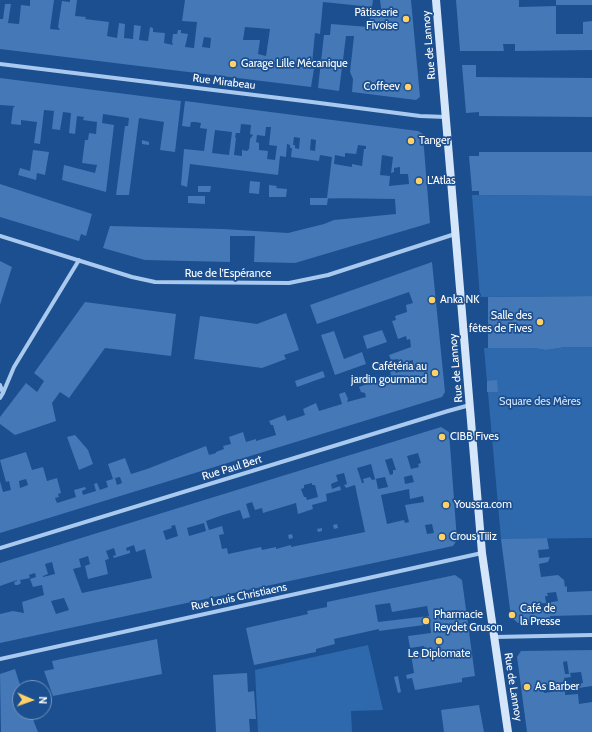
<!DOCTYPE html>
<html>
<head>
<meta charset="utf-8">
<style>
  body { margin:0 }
  #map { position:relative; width:592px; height:732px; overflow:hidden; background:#1b4f8f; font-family:Cabin,sans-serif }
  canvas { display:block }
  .north { position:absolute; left:12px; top:680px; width:40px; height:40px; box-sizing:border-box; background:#1b4f8f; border:1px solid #7695bc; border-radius:50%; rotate:92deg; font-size:11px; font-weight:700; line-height:16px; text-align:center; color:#fff }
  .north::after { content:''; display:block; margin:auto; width:14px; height:18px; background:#ffd166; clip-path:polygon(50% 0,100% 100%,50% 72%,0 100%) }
</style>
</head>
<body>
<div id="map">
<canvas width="592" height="732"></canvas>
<div class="north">N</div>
</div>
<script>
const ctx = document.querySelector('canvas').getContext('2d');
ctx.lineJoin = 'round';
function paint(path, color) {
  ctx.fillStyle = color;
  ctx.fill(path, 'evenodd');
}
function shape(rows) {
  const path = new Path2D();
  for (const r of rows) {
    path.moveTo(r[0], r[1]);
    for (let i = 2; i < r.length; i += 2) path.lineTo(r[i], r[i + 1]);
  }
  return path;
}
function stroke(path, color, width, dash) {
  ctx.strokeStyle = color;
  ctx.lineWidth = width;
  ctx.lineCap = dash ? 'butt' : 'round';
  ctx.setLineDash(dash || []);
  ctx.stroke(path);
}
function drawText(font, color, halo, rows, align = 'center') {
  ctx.font = font + ' Cabin,sans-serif';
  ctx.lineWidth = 3.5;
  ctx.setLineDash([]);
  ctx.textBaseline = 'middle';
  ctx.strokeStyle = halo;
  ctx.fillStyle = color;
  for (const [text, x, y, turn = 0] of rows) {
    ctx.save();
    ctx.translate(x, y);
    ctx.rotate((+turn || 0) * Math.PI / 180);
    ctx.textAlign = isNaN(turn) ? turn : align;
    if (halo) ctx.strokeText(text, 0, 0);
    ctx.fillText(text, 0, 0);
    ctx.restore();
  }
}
const green = shape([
  [472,195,592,196,592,296,480,297],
  [566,347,592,347,592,538,501,539,484,348,533,348,546,350],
  [368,645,383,710,351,711,352,732,258,732,255,670]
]);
const building = shape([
  [30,0,54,0,50,29,60,30,58,27,62,1,70,2,70,0,77,0,75,16,86,17,85,19,109,22,107,36,117,38,119,23,125,24,124,38,133,39,134,25,141,26,139,40,148,41,150,27,153,28,153,32,165,33,164,43,173,45,172,42,173,34,177,34,178,30,181,30,181,33,188,34,185,47,194,48,197,22,182,21,185,0,373,0,372,7,323,2,320,34,315,33,312,64,305,63,304,68,314,69,311,87,0,49,0,19,3,19,5,4,11,4,8,23,19,24,21,5,30,6],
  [245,27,270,29,266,56,258,54,260,40,243,40],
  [204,37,211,38,210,48,202,47],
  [380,0,411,0,420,97,416,100,352,92,353,79,350,72,354,36,346,36,339,91,318,88,324,35,330,35,331,24,369,27,370,16,382,15],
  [456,0,519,0,519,7,556,6,556,34,583,34,583,22,592,21,592,50,515,51,515,44,503,44,504,51,460,51],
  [556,0,592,0,592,5,556,5],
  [462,65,476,65,476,77,592,78,592,117,479,116,479,112,466,113],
  [0,78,181,101,175,152,160,150,164,122,139,118,129,195,116,195,125,126,128,126,129,118,103,114,102,123,114,125,106,192,62,180,64,165,95,173,97,165,82,163,85,140,88,140,89,133,96,134,97,122,83,120,84,117,77,116,75,134,69,133,71,113,63,112,60,130,52,129,54,111,44,110,40,144,34,143,37,122,21,120,21,125,11,124,13,108,15,106,0,105],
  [185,101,418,131,423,134,423,136,430,223,295,263,254,262,255,236,230,236,230,262,145,260,103,248,110,226,223,229,288,233,324,224,334,220,396,214,395,199,327,198,332,157,320,155,319,161,291,157,292,148,290,148,290,145,287,144,286,157,280,156,278,175,190,164,187,187,181,185,184,149,204,151,207,129,200,128,201,123,195,122,191,122,190,127,182,126],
  [241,124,251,125,250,134,253,135,250,139,249,149,247,151,242,150,242,156,234,155,236,138,235,137,236,133,240,133],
  [266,127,271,127,269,145,277,146,275,160,267,159,268,151,259,150,259,143,256,142,257,135,265,136],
  [215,130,232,132,229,155,212,153],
  [294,137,300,138,299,149,295,148,295,145,293,145],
  [311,139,316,140,315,151,310,150],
  [358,145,366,146,366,149,364,149,362,166,352,164,352,167,334,164,335,155,345,157,345,153,356,154],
  [382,155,393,157,391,173,394,172,394,168,400,167,400,174,408,174,409,184,389,186,390,176,380,175],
  [142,140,149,142,149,145,142,144],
  [33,150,49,152,45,175,37,173,36,180,18,175,20,168,30,171],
  [479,152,592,152,592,196,479,195,479,191,472,191,469,156,479,156],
  [250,181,260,182,259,194,249,193],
  [0,184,92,214,86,236,81,234,79,241,0,217],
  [269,185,277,186,276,188,287,189,286,197,269,197],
  [198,186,211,186,210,192,198,192],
  [188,196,205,196,205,204,188,203],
  [310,198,328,198,327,205,310,205],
  [0,261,12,267,0,305],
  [432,262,445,392,442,397,0,533,0,481,3,492,11,490,9,481,6,482,0,460,26,452,32,470,43,467,47,481,57,478,61,493,58,494,59,497,55,498,57,503,76,497,74,490,85,487,86,489,82,491,83,495,96,491,94,484,97,483,100,490,108,487,106,481,113,479,108,464,125,458,131,474,147,469,206,446,209,455,216,453,216,452,224,449,223,446,231,444,229,437,243,432,246,442,256,439,256,441,276,435,273,425,271,425,269,421,285,415,287,421,305,415,303,409,316,403,319,411,342,404,339,394,345,392,348,399,347,402,366,397,365,393,361,392,359,387,391,375,390,371,394,369,396,373,413,367,413,360,400,363,398,359,391,360,389,355,411,347,410,339,407,340,406,336,398,339,392,321,396,320,395,316,407,312,406,305,413,303,409,292,317,324,310,305],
  [120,477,122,483,117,485,115,478],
  [26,479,28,485,20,488,19,481],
  [592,296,592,347,566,347,546,350,533,348,488,348,488,297],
  [85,302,176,314,171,356,105,348,69,398,60,392,52,403,56,421,15,435,0,424,0,417,26,383,37,392,44,381,34,373],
  [286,313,299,350,284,355,286,359,262,368,194,359,200,316,257,324],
  [382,330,387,342,367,349,363,336],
  [334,331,344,359,362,352,366,364,335,375,321,335],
  [323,371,325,377,297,387,295,381],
  [497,380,498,392,487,392,487,381],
  [441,427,449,432,457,540,453,546,0,643,0,614,13,611,24,613,22,602,44,595,42,585,33,587,30,579,36,577,35,573,29,575,30,578,20,580,21,583,18,585,15,585,14,582,17,581,17,580,0,586,0,563],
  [418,453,421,463,418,464,419,467,411,469,407,456],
  [392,458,396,470,393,470,393,474,390,475,385,460],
  [371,464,375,479,385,477,388,487,378,489,376,479,372,480,370,477,363,479,364,483,362,483,357,468],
  [344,473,347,484,344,485,346,488,355,485,365,532,291,547,291,545,276,549,276,547,262,550,261,547,228,554,227,548,222,549,219,535,224,534,222,526,209,530,206,521,223,515,240,510,243,519,250,517,246,504,252,502,255,510,262,508,263,513,296,503,298,514,313,509,312,505,327,501,326,494,341,490,340,486,332,489,331,484,338,481,336,475],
  [412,475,414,482,405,484,404,477],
  [312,483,312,485,315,485,318,497,307,500,306,497,304,497,301,489,304,488,304,485],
  [409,489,410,499,423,496,424,502,405,505,409,522,405,523,404,520,387,524,381,495],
  [204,523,206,531,189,536,187,528],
  [432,524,434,533,427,534,425,525],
  [175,525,178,536,166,540,163,531,172,528,171,526],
  [134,545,136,552,145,549,152,578,82,593,73,569,81,567,79,559,88,556,90,564,85,566,88,579,108,574,105,560,109,559,106,551,114,548,116,555,113,556,114,558,130,553,130,550,127,551,126,548],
  [52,562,55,574,43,577,43,576,48,574,45,564],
  [64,598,69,610,56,614,51,601],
  [75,435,88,450,93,464,79,470,67,437],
  [337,524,338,528,334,529,333,525],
  [322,528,322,531,318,532,317,529],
  [292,534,293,538,289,539,288,535],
  [547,538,549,549,538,550,539,558,550,557,548,562,539,564,541,577,558,575,564,580,565,587,567,586,567,592,592,591,592,615,550,616,551,622,518,623,511,617,501,539],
  [556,592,558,601,546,603,546,611,542,610,542,609,535,610,534,604,546,603,545,596,548,596,547,593],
  [455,575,462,580,475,676,462,678,462,682,415,690,412,678,407,679,406,675,414,673,411,654,425,652,424,646,410,648,408,636,431,633,430,623,425,624,424,625,379,631,379,629,334,639,335,644,316,649,316,652,254,665,246,628,308,614,307,611,327,607,327,602],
  [390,603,392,612,427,606,429,616,378,622,375,605],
  [157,639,162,674,53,696,44,671,54,669,52,661],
  [592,650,592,686,579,688,579,684,583,683,581,672,570,673,571,677,564,678,565,682,547,685,543,683,544,693,565,690,565,695,578,694,579,704,592,702,592,732,527,732,517,657,521,651],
  [567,661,569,674,565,674,563,662],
  [15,669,21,688,20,688,20,712,30,712,38,732,1,732,0,674],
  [247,673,248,692,254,691,256,719,249,719,250,732,216,732,213,675],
  [398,676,401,692,398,693,394,677],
  [479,705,484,732,444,732,441,710]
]);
const street = shape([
  [0,64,312,102,420,116,446,117],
  [0,236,132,277,155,282,289,283,328,275,455,234],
  [0,385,3,393],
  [0,398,3,393,14,367,79,260],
  [0,548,448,411,470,405],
  [494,637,592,635],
  [0,659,482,553]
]);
const secondary = shape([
  [436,0,482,553,508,732]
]);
const markers = [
  [406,19,4,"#ffd166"],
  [233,64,4,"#ffd166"],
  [408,87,4,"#ffd166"],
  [411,141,4,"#ffd166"],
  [419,181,4,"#ffd166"],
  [432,300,4,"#ffd166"],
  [540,322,4,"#ffd166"],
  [435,373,4,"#ffd166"],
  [442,437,4,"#ffd166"],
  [446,505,4,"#ffd166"],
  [442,537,4,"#ffd166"],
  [512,615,4,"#ffd166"],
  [426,621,4,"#ffd166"],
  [439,641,4,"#ffd166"],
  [527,687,4,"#ffd166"]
];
const poiNames = [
  ["Pâtisserie",398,13,"right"],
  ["Fivoise",398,26,"right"],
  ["Garage Lille Mécanique",241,64],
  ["Coffeev",400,87,"right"],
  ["Tanger",419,141],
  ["L'Atlas",427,181],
  ["Anka NK",440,300],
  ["Salle des",532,316,"right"],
  ["fêtes de Fives",532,329,"right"],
  ["Cafétéria au",427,367,"right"],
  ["jardin gourmand",427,380,"right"],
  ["CIBB Fives",450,437],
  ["Youssra.com",454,505],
  ["Crous Tiiiz",450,537],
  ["Café de",520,609],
  ["la Presse",520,622],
  ["Pharmacie",434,615],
  ["Reydet Gruson",434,628],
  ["Le Diplomate",439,654,"center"],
  ["As Barber",535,687]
];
const streetNames = [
  ["Rue de Lannoy",429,45,-95],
  ["Rue Mirabeau",224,82,7],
  ["Rue de l'Espérance",228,274],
  ["Rue de Lannoy",456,368,-95],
  ["Rue Paul Bert",232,468,-17],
  ["Rue Louis Christiaens",239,597,-12],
  ["Rue de Lannoy",513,687,81]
];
const parkNames = [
  ["Square des Mères",540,402]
];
paint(green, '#2e69ad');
paint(building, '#4478b7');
stroke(street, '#a9c9ee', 4);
stroke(secondary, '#d6e6fa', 8);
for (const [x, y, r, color] of markers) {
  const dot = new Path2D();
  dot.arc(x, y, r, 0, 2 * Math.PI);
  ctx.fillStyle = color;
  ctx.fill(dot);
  stroke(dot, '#1b4f8f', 1.5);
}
drawText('11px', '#fff', '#1b4f8f', poiNames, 'left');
drawText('11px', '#fff', '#1b4f8f', streetNames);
drawText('11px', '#cfe3fa', '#1b4f8f', parkNames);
</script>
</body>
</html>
